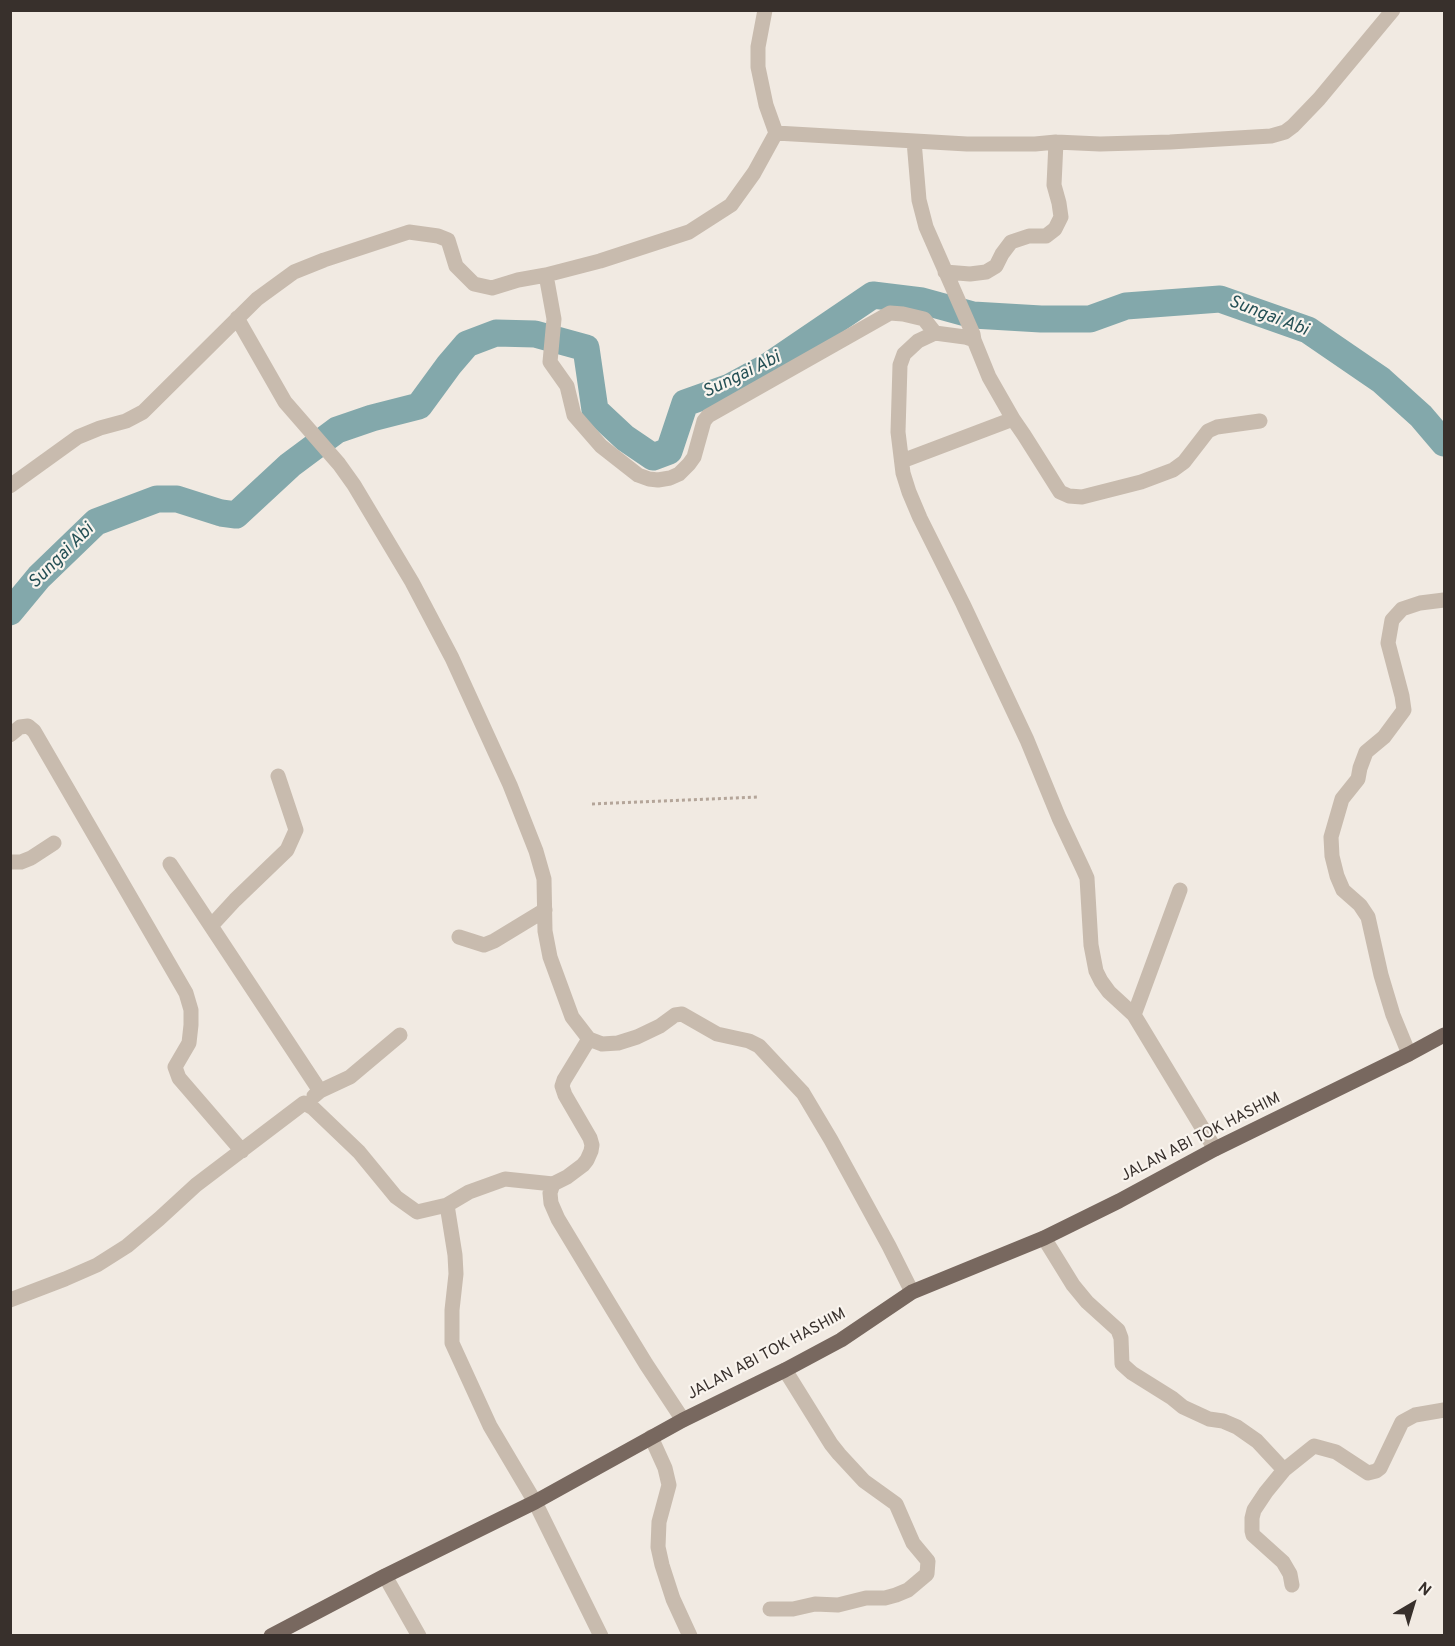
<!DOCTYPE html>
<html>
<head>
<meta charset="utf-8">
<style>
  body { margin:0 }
  #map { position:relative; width:1455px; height:1646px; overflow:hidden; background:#f1eae2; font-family:Overpass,sans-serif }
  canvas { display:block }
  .frame { position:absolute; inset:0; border:12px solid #38302c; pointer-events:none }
  .north { position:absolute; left:1383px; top:1574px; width:60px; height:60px; -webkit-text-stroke:4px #f9f4ee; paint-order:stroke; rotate:38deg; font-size:16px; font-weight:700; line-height:24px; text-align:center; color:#38302c }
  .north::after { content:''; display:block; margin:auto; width:21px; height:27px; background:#38302c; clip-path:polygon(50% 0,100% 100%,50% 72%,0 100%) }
</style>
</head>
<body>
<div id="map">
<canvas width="1455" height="1646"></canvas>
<div class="frame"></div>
<div class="north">N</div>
</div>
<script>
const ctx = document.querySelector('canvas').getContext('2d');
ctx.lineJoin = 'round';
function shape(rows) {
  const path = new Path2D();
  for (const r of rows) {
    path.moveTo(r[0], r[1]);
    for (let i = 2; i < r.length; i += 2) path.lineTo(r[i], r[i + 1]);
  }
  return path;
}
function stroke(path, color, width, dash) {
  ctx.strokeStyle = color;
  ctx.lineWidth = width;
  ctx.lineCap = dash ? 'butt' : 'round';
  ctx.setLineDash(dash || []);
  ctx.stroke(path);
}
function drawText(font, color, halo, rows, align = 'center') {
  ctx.font = font + ' Overpass,sans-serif';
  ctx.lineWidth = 4.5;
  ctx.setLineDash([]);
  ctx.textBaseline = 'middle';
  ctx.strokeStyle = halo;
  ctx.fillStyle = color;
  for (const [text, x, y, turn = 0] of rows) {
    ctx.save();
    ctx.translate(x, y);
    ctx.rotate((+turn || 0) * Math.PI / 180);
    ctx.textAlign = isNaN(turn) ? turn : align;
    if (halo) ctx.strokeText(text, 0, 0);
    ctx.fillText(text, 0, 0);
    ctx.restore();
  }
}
const river = shape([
  [10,612,39,577,96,522,157,499,177,499,221,513,236,515,290,465,337,430,372,418,419,406,449,365,467,344,496,333,535,334,586,348,595,410,625,438,653,457,669,451,685,403,730,387,767,367,873,295,922,301,973,315,1041,319,1090,319,1126,306,1220,299,1308,330,1381,380,1421,416,1444,443]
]);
const path = shape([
  [592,804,759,797]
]);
const minor = shape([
  [776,133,967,144,1035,144,1056,142,1100,144,1170,142,1271,136,1285,132,1293,126,1319,99,1393,10],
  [914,141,919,200,926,227,973,334,974,340],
  [945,272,970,274,986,272,996,266,1002,254,1011,242,1029,236,1046,236,1055,229,1061,217,1059,203,1054,185,1056,142],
  [546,275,554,319,550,362,567,386,574,415,601,446,638,475,649,479,658,480,670,478,679,474,689,464,694,457,704,421,708,416,890,313,903,314,924,319,935,333],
  [237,318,285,402,339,464,354,485,412,582,452,658,510,785,536,851,544,879,545,931,550,957,572,1017,589,1039],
  [902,461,1013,419],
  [10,486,78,437,100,428,126,421,143,412,257,299,294,272,324,260,409,232,438,236,448,240,456,266,474,284,492,288,518,280,546,275,600,261,689,232,731,205,754,173,776,133,766,105,758,67,758,47,765,10],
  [10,735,20,727,28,726,34,731,186,993,191,1010,191,1025,189,1043,175,1067,179,1078,242,1151],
  [10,862,21,862,31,858,54,843],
  [170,864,320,1091],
  [211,926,235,900,287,850,296,830,278,776],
  [459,937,484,945,494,941,545,910],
  [1134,1015,1180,890],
  [1409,1054,1393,1015,1381,975,1368,917,1360,905,1343,890,1337,876,1332,856,1331,837,1342,799,1358,779,1360,768,1366,752,1384,737,1404,710,1402,696,1388,643,1392,620,1402,609,1420,603,1444,600],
  [314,1096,320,1091,350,1077,400,1035],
  [1215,1149,1134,1015,1109,992,1101,981,1096,971,1091,945,1087,878,1083,869,1059,818,1027,740,963,604,920,518,909,492,903,473,898,432,900,365,904,354,918,341,935,333,965,337,974,340,989,377,1013,419,1024,435,1060,492,1069,496,1082,497,1141,482,1173,470,1184,462,1208,431,1217,427,1260,421],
  [447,1205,455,1255,456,1274,452,1310,452,1343,490,1426,535,1502,601,1636],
  [1044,1238,1073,1285,1087,1302,1118,1330,1121,1338,1122,1364,1132,1373,1172,1398,1183,1407,1209,1419,1223,1421,1237,1427,1257,1441,1284,1470,1314,1446,1336,1452,1368,1473,1376,1471,1380,1468,1402,1422,1415,1415,1444,1410],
  [10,1300,65,1279,97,1265,127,1246,159,1219,196,1185,304,1103,313,1108,359,1152,396,1197,417,1212,447,1205,469,1192,505,1179,553,1184],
  [683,1420,646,1364,613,1310,558,1219,551,1203,550,1193,553,1184,567,1177,583,1165,587,1160,591,1151,592,1145,590,1138,565,1095,562,1086,564,1080,589,1039,602,1044,618,1043,637,1037,660,1026,675,1015,682,1014,717,1034,749,1041,759,1046,803,1093,831,1140,889,1246,912,1292],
  [651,1437,665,1468,669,1485,659,1522,658,1547,662,1565,673,1599,690,1636],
  [1284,1470,1266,1492,1254,1510,1252,1518,1252,1531,1253,1535,1283,1562,1290,1574,1292,1585],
  [385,1576,419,1636],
  [770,1609,793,1609,815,1604,838,1605,866,1598,885,1598,896,1595,908,1590,927,1574,928,1561,913,1543,896,1504,864,1481,839,1454,831,1444,785,1370]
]);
const major = shape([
  [271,1636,385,1576,535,1502,683,1420,785,1370,841,1340,912,1292,1044,1238,1119,1201,1215,1149,1409,1054,1444,1035]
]);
const streetNames = [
  ["JALAN ABI TOK HASHIM",1201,1138,-27],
  ["JALAN ABI TOK HASHIM",767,1355,-28]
];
const waterNames = [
  ["Sungai Abi",1268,317,21],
  ["Sungai Abi",742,376,-26],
  ["Sungai Abi",62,557,-45]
];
stroke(river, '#83a8ab', 27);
stroke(path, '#b4a599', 3, [3, 3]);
stroke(minor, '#c8bbae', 15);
stroke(major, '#78685f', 15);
drawText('16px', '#38302c', '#f9f4ee', streetNames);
drawText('italic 18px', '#255055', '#f9f4ee', waterNames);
</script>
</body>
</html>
